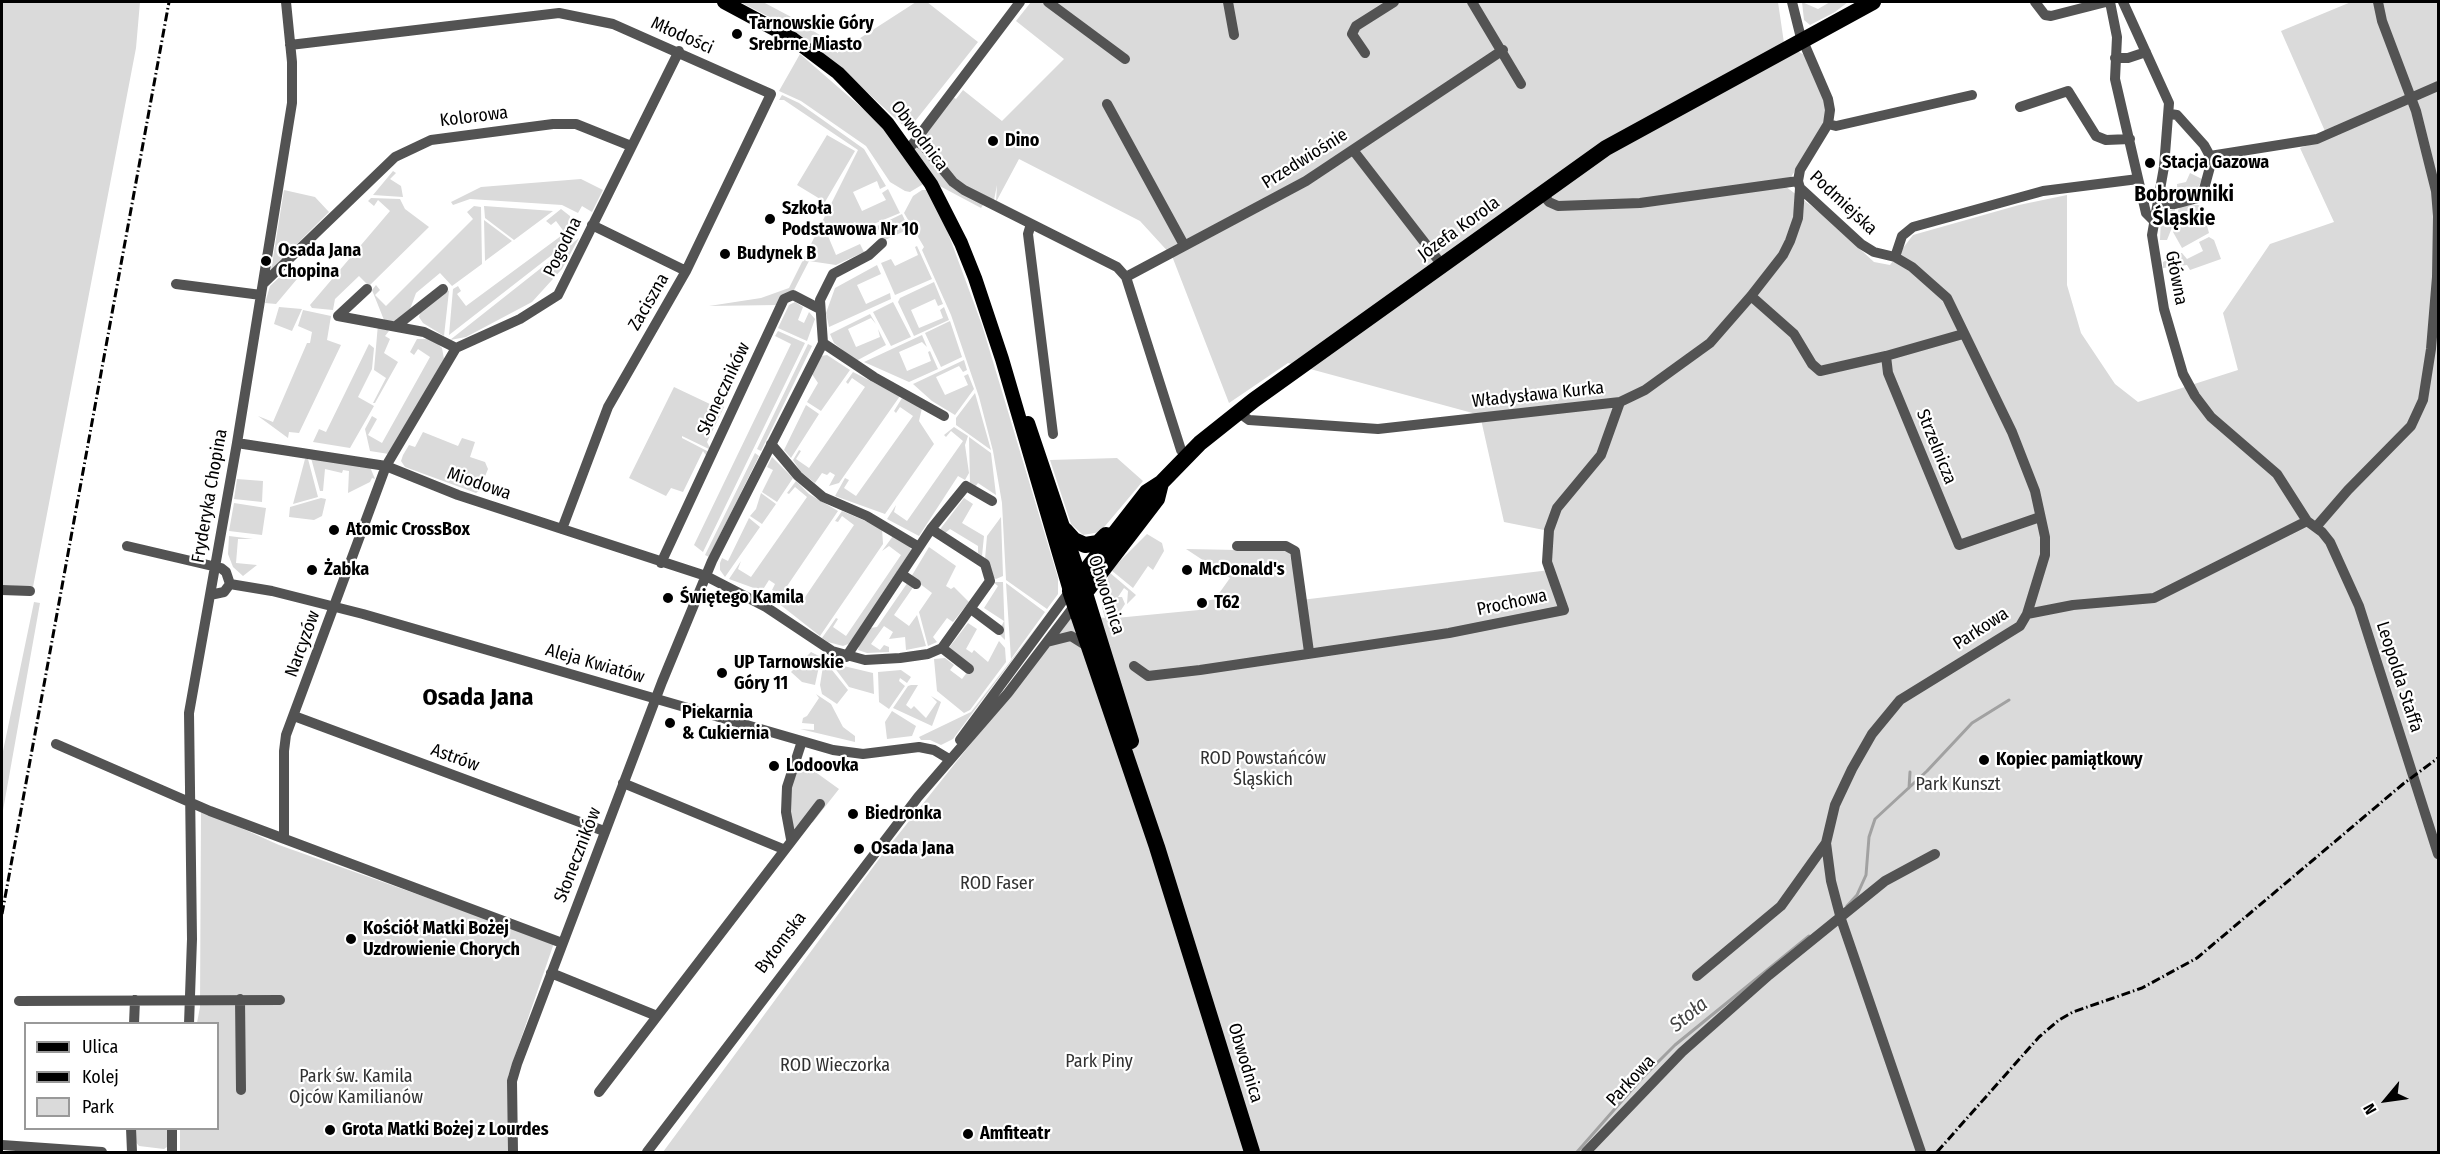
<!DOCTYPE html>
<html>
<head>
<meta charset="utf-8">
<style>
  body { margin:0 }
  #map { position:relative; width:2440px; height:1154px; overflow:hidden; background:#fff; font-family:"Fira Sans Condensed",sans-serif }
  canvas { display:block }
  .frame { position:absolute; inset:0; border:3px solid #000; pointer-events:none }
  .legend { position:absolute; left:24px; top:1022px; width:195px; height:108px; box-sizing:border-box; background:#fff; border:2px solid #999; margin:0; padding:8px 10px; list-style:none; font-size:18px; color:#000 }
  .legend li { display:flex; align-items:center; gap:12px; height:30px }
  .legend b { width:30px; border:2px solid #999 }
  .north { position:absolute; left:2356px; top:1070px; width:60px; height:60px; -webkit-text-stroke:4px #fff; paint-order:stroke; rotate:241deg; font-size:16px; font-weight:700; line-height:24px; text-align:center; color:#000 }
  .north::after { content:''; display:block; margin:auto; width:21px; height:27px; background:#000; clip-path:polygon(50% 0,100% 100%,50% 72%,0 100%) }
</style>
</head>
<body>
<div id="map">
<canvas width="2440" height="1154"></canvas>
<div class="frame"></div>
<ul class="legend">
<li><b style="height:8px;background:#000"></b>Ulica</li>
<li><b style="height:8px;background:#000"></b>Kolej</li>
<li><b style="height:16px;background:#dadada"></b>Park</li>
</ul>
<div class="north">N</div>
</div>
<script>
const ctx = document.querySelector('canvas').getContext('2d');
ctx.lineJoin = 'round';
function paint(path, color) {
  ctx.fillStyle = color;
  ctx.fill(path, 'evenodd');
}
function shape(rows) {
  const path = new Path2D();
  for (const r of rows) {
    path.moveTo(r[0], r[1]);
    for (let i = 2; i < r.length; i += 2) path.lineTo(r[i], r[i + 1]);
  }
  return path;
}
function stroke(path, color, width, dash) {
  ctx.strokeStyle = color;
  ctx.lineWidth = width;
  ctx.lineCap = dash ? 'butt' : 'round';
  ctx.setLineDash(dash || []);
  ctx.stroke(path);
}
function drawText(font, color, halo, rows, align = 'center') {
  ctx.font = font + ' "Fira Sans Condensed",sans-serif';
  ctx.lineWidth = 4.5;
  ctx.setLineDash([]);
  ctx.textBaseline = 'middle';
  ctx.strokeStyle = halo;
  ctx.fillStyle = color;
  for (const [text, x, y, turn = 0] of rows) {
    ctx.save();
    ctx.translate(x, y);
    ctx.rotate((+turn || 0) * Math.PI / 180);
    ctx.textAlign = isNaN(turn) ? turn : align;
    if (halo) ctx.strokeText(text, 0, 0);
    ctx.fillText(text, 0, 0);
    ctx.restore();
  }
}
const green = shape([
  [2,2,140,2,136,48,33,587,2,585],
  [740,2,763,2,795,19,835,45,837,53,916,2,927,2,978,42,908,130,843,70,787,26],
  [1031,2,1778,2,1784,43,1806,56,1829,114,1817,138,1785,186,1822,214,1874,262,1890,265,1913,235,2019,205,2067,195,2067,285,2081,333,2115,384,2138,402,2238,370,2223,313,2270,244,2334,222,2300,148,2328,138,2281,31,2351,2,2438,2,2438,1152,663,1152,882,855,1075,613,1105,618,1102,607,1109,572,1136,595,1127,604,1128,591,1124,588,1118,597,1122,597,1125,604,1116,618,1199,610,1206,601,1215,599,1230,578,1186,549,1289,551,1301,600,1550,570,1544,530,1504,522,1480,415,1288,363,1229,403,1172,256,1140,221,1019,159,996,202,997,185,994,200,988,198,981,208,921,176,925,183,910,192,905,191,890,182,866,146,801,101,779,91,800,54,884,127,903,153,947,93,956,99,963,90,1002,121,1064,59,1016,21],
  [1802,2,1818,9,1830,2,1848,2,1835,12,1810,25,1804,20],
  [782,95,799,103,864,149,886,186,880,189,877,181,853,192,862,211,886,200,882,193,888,189,900,213,859,230,855,222,828,236,836,255,860,244,864,252,836,265,809,261,793,292,777,305,709,306,761,298,789,288,858,150,784,100,779,100],
  [827,135,855,151,825,202,797,185],
  [393,171,396,173,390,179,401,186,403,197,373,195],
  [2190,173,2202,179,2199,186,2194,194,2178,198,2177,184,2186,182],
  [581,179,603,190,592,212,582,206,578,213,562,205,470,199,453,205,451,202,481,187],
  [284,190,315,197,329,212,271,270],
  [922,190,927,190,941,214,982,325,1058,578,1058,594,1047,609,1006,580,1002,503,993,451,979,397,951,315,922,250,924,247,904,213,913,196],
  [371,198,400,199,405,209,429,227,369,286,359,276,335,299,333,310,312,308,310,305,390,211,378,200,374,206,368,201],
  [2198,205,2202,207,2209,233,2182,248,2173,232,2178,222,2178,210,2181,206],
  [474,206,481,207,482,264,452,286,440,273,416,293,409,312,397,323,384,320,372,290,376,285,380,290,375,295,386,306,473,219,467,212],
  [484,206,553,211,514,240,485,218],
  [2175,207,2175,220,2167,240,2160,240,2161,217],
  [561,209,570,216,575,237,449,335,453,289,458,286,461,291,457,294,466,306,565,233,556,221,551,225,546,221],
  [902,214,909,229,883,241,877,226],
  [484,220,512,241,485,261],
  [2209,237,2214,240,2221,259,2190,270,2187,265,2163,268,2163,262,2179,253,2182,253,2187,259,2203,251,2199,242],
  [579,238,562,269,532,302,466,337,450,340],
  [917,246,932,279,895,295,881,263,891,259,895,266,918,255,915,247],
  [877,265,881,274,857,285,866,304,890,293,891,299,829,327,826,313,835,288],
  [284,273,297,279,276,304,265,303,270,286],
  [934,282,943,304,938,306,935,299,911,310,919,328,943,318,940,310,944,307,949,320,914,336,898,302,900,298],
  [447,290,449,291,444,336,423,323,419,317,420,313],
  [795,302,803,307,798,320,804,323,809,312,815,319,807,341,778,328,789,305],
  [893,302,911,337,891,346,873,312],
  [279,307,302,309,292,331,274,324],
  [303,310,331,316,327,340,341,345,299,433,289,432,288,438,258,416,273,422,307,343,310,343,312,332,298,326],
  [870,314,876,324,871,318,848,329,856,347,880,337,878,329,886,345,856,361,834,343,830,334],
  [950,321,962,357,941,367,925,333],
  [378,324,389,331,385,336,390,339,384,353,398,362,375,403,373,403,386,378,374,370],
  [778,331,805,343,703,552,694,545,791,344,775,336],
  [922,335,927,347,922,342,899,352,907,371,931,361,928,352,930,351,938,369,909,382,864,362],
  [417,339,427,339,437,343,442,348,444,359,389,454,370,451,365,429,372,416,377,419,368,435,382,443,430,357,418,349,414,355,410,352],
  [369,344,374,348,372,369,358,397,374,406,350,448,313,442,319,429,326,432],
  [808,344,812,346,761,451,757,449],
  [827,355,850,370,821,411,807,402,818,383,812,374,821,356],
  [964,360,967,370,963,372,959,366,936,377,945,395,968,385,964,376,968,374,974,389,955,415,932,401,913,384],
  [853,372,900,396,839,483,829,486,835,475,830,472,827,475,822,473,815,483,801,472,793,460,799,450,801,451,796,459,809,468,865,387,852,378,848,384,846,382],
  [674,387,712,405,714,401,724,407,707,442,711,450,682,436,682,438,709,452,707,457,703,451,683,492,671,488,666,496,629,478],
  [975,393,991,450,956,425,956,418],
  [902,398,922,408,919,421,934,444,885,514,835,496,845,478,849,480,844,488,856,496,913,416,900,407,896,413,894,411],
  [806,405,819,414,791,458,784,450],
  [954,427,968,436,965,445,969,473,965,480,958,476,919,536,887,519,896,505,894,512,907,521,963,441,951,431,946,437,944,435],
  [423,432,458,446,462,438,475,442,470,457,485,462,488,469,479,491,476,493,405,467,401,461,403,455,409,445,415,447],
  [969,437,991,453,996,495,978,483,975,487,970,484],
  [755,453,759,456,709,557,705,555],
  [772,457,793,478,777,502,762,492,773,470,767,467],
  [311,458,370,467,375,479,372,478,370,482,348,493,349,471,343,470,342,473,325,469,323,491,320,491],
  [1117,458,1143,481,1100,532,1083,535,1071,524,1050,460],
  [305,459,308,459,318,497,293,504],
  [237,479,263,481,262,502,234,499],
  [796,481,809,494,838,511,781,595,772,590,775,584,769,580,762,591,729,579,741,561,738,569,751,577,807,497,795,487,789,494,787,493],
  [761,493,776,504,762,524,750,516,756,509],
  [321,498,326,499,322,516,314,520,289,517,290,507],
  [964,498,973,504,962,523,984,536,982,556,978,553,978,546,950,529,944,534,938,532],
  [234,503,266,508,262,535,229,531],
  [842,511,882,528,883,544,820,636,778,603,787,591,790,592,786,598,799,606,854,525,842,516,838,522,835,521],
  [1001,517,1003,576,996,579,992,577,985,559,987,536],
  [749,518,760,527,725,577,720,570,720,563,722,558,728,561],
  [1147,534,1162,543,1164,551,1153,570,1148,566,1133,588,1111,570],
  [229,536,253,539,238,539,236,563,257,565,243,576,233,567,228,554],
  [893,536,909,545,911,550,851,643,843,646,828,642,822,638,836,618,838,619,833,627,846,636,901,555,889,546,882,551],
  [929,547,956,566,946,586,951,589,954,587,969,602,953,622,947,618,933,637,937,642,928,646,919,612,932,593,911,577],
  [908,582,914,586,894,615,909,626,917,615,926,646,906,650,905,637,889,639,893,632,884,626,871,644,880,650,884,645,889,647,889,652,867,653,858,650,860,642,870,628,877,627],
  [993,582,1003,582,1005,640,998,633,1004,621,984,608,998,586],
  [1006,583,1045,612,1011,659],
  [34,602,40,603,2,816,2,756],
  [1046,615,953,739,941,745,930,740,921,740,919,737,971,712],
  [968,623,977,629,966,649,972,653,974,650,988,662,999,641,1005,648,1006,662,970,710,964,713,937,691,934,659,945,658,954,665,950,670,962,679,971,667,948,649],
  [811,652,821,657,815,685,802,682,791,672],
  [824,660,848,690,837,704,822,694,820,685],
  [831,663,873,673,874,694,849,687],
  [901,670,911,677,907,683,900,678,899,681,905,686,889,709,879,702,878,672],
  [911,685,918,685,906,705,911,709,914,706,926,718,937,702,931,696,941,702,932,726,893,708,908,686],
  [816,694,831,704,843,727,855,736,855,742,800,729,814,730,814,724,802,723,803,718,807,716,819,698],
  [892,711,916,726,912,736,887,739,885,722],
  [797,763,814,771,839,789,813,822,793,833,789,811,790,787],
  [201,810,279,845,554,943,508,1076,508,1152,180,1152,180,1129,218,1128,218,1024,197,1023,200,1007],
  [134,1129,167,1129,167,1147,164,1149,139,1146,135,1141]
]);
const stream = shape([
  [1909,788,1910,772],
  [1847,906,1857,895,1866,875,1869,837,1875,819,1927,771,1972,723,2009,700],
  [1577,1152,1642,1078,1675,1045,1809,936]
]);
const minor = shape([
  [1048,2,1125,59],
  [1228,2,1234,35],
  [1472,2,1521,84],
  [1792,2,1800,34,1828,99,1830,110,1828,124,1800,170,1798,181],
  [2035,2,2045,15,2051,16,2106,2],
  [2110,2,2117,37,2115,79,2146,213,2154,221],
  [2123,2,2169,103,2164,167,2152,235,2164,309,2183,374,2195,396,2211,417,2277,474,2307,521,2322,532,2330,542,2359,606,2438,854],
  [290,45,559,13,613,24,771,94,686,271,608,407,562,529],
  [1365,53,1352,34,1356,26,1394,2],
  [2115,58,2128,58,2146,52],
  [1107,104,1184,245],
  [2020,107,2068,91,2096,136,2106,140,2130,139],
  [1828,124,1836,126,1972,95],
  [917,142,923,145,953,182,964,190,1117,267,1126,277,1181,450,1186,456],
  [912,145,1020,2],
  [1353,150,1442,265],
  [2210,156,2317,139,2438,86],
  [1798,181,1800,188,1861,244,1874,252,1895,257,1912,267,1947,298,2012,432,2035,491,2045,537,2045,555,2027,614,2020,626,1900,700,1872,734,1852,769,1835,805,1826,843,1831,881,1841,919,1921,1152],
  [1542,193,1549,202,1558,206,1640,203,1798,181],
  [2158,204,2175,204,2198,198,2204,189,2210,167,2210,156,2204,145,2177,115,2170,114],
  [1031,224,1028,234,1053,434],
  [592,225,686,271],
  [1895,257,1902,236,1913,227,2043,191,2138,179],
  [1126,277,1306,181,1503,50],
  [176,284,261,295],
  [263,284,395,157,431,140,553,124,576,124,631,146],
  [1751,296,1794,334,1812,364,1820,371,1886,356],
  [338,316,424,332,456,348],
  [338,316,367,289],
  [396,326,443,289],
  [1963,334,1886,356,1888,373,1959,545,2040,517],
  [823,343,874,377,944,416],
  [1238,412,1249,420,1378,429,1620,402,1645,390,1710,343,1751,296,1783,255,1790,241,1798,218,1800,188],
  [237,443,386,466,458,495,706,576,766,607,832,651,865,660,900,658,928,654,942,648,990,581,985,564,931,529],
  [771,444,798,476,823,497,867,516,919,547],
  [2316,527,2348,490,2411,426,2423,400,2431,349,2437,277,2438,216,2436,191,2416,111,2382,21,2378,2],
  [127,546,221,568,226,572,230,584],
  [1237,546,1286,546,1295,551,1309,652],
  [661,563,784,299,793,295,820,309],
  [901,574,916,584],
  [230,584,272,591,363,614,833,750,863,754,919,747,934,750,949,759],
  [2,590,30,591],
  [210,595,224,592,230,584],
  [971,609,999,630],
  [2027,614,2073,605,2154,598,2307,521],
  [1047,642,1071,636,1087,646],
  [942,648,969,669],
  [846,657,931,529,966,486,992,501],
  [1134,666,1148,676,1200,670,1449,633,1564,610,1547,562,1549,530,1557,508,1601,455,1620,402],
  [294,716,604,831],
  [960,740,1070,591],
  [56,744,210,811,562,943],
  [623,783,783,849],
  [284,839,284,751,286,735,386,466,456,348,520,319,558,295,679,51],
  [791,839,786,812,787,787,802,741],
  [551,973,657,1016],
  [1697,976,1781,906,1826,843],
  [240,999,241,1090],
  [19,1001,280,1000],
  [134,1024,135,1000],
  [189,1024,192,939,189,713,237,443,292,103,292,62,286,2],
  [599,1092,820,804],
  [131,1128,132,1152],
  [172,1128,172,1152],
  [2,1145,102,1152],
  [513,1152,512,1081,517,1064,662,682,712,561,823,343,820,300,833,274,869,255,882,243],
  [647,1152,918,797,1008,693,1075,605],
  [1586,1152,1682,1052,1769,975,1885,881,1935,854]
]);
const major = shape([
  [724,2,793,39,838,73,888,124,931,184,961,243,975,278,1002,359,1070,591],
  [1028,423,1083,586]
]);
const highway = shape([
  [1065,530,1074,540,1085,545,1098,543,1106,535],
  [1131,741,1085,593,1157,499,1161,483],
  [1252,1152,1157,847,1070,591,1147,492,1161,483,1200,443,1254,400,1606,148,1873,2]
]);
const rail = shape([
  [2,914,169,2],
  [1937,1152,2039,1037,2059,1020,2073,1012,2142,988,2197,958,2403,784,2438,758]
]);
const markers = [
  [737,34,6,"#000"],
  [993,141,6,"#000"],
  [2150,163,6,"#000"],
  [770,219,6,"#000"],
  [725,254,6,"#000"],
  [266,261,6,"#000"],
  [334,530,6,"#000"],
  [312,570,6,"#000"],
  [1187,570,6,"#000"],
  [668,598,6,"#000"],
  [1202,603,6,"#000"],
  [722,673,6,"#000"],
  [670,723,6,"#000"],
  [1984,760,6,"#000"],
  [774,766,6,"#000"],
  [853,814,6,"#000"],
  [859,849,6,"#000"],
  [351,939,6,"#000"],
  [330,1130,6,"#000"],
  [968,1134,6,"#000"]
];
const poiNames = [
  ["Tarnowskie Góry",749,24],
  ["Srebrne Miasto",749,45],
  ["Dino",1005,141],
  ["Stacja Gazowa",2162,163],
  ["Szkoła",782,209],
  ["Podstawowa Nr 10",782,230],
  ["Osada Jana",278,251],
  ["Chopina",278,272],
  ["Budynek B",737,254],
  ["Atomic CrossBox",346,530],
  ["Żabka",324,570],
  ["McDonald's",1199,570],
  ["Świętego Kamila",680,598],
  ["T62",1214,603],
  ["UP Tarnowskie",734,663],
  ["Góry 11",734,684],
  ["Piekarnia",682,713],
  ["& Cukiernia",682,734],
  ["Kopiec pamiątkowy",1996,760],
  ["Lodoovka",786,766],
  ["Biedronka",865,814],
  ["Osada Jana",871,849],
  ["Kościół Matki Bożej",363,929],
  ["Uzdrowienie Chorych",363,950],
  ["Grota Matki Bożej z Lourdes",342,1130],
  ["Amfiteatr",980,1134]
];
const streetNames = [
  ["Młodości",682,36,24],
  ["Kolorowa",474,117,-7],
  ["Obwodnica",919,136,53],
  ["Przedwiośnie",1305,159,-32],
  ["Podmiejska",1843,203,43],
  ["Józefa Korola",1459,229,-36],
  ["Pogodna",563,247,-64],
  ["Główna",2176,278,79],
  ["Zaciszna",649,302,-60],
  ["Słoneczników",724,389,-65],
  ["Władysława Kurka",1538,395,-6],
  ["Strzelnicza",1936,447,68],
  ["Miodowa",479,484,19],
  ["Fryderyka Chopina",210,496,-80],
  ["Obwodnica",1106,595,72],
  ["Prochowa",1512,603,-12],
  ["Parkowa",1981,629,-33],
  ["Narcyzów",303,644,-70],
  ["Aleja Kwiatów",595,664,16],
  ["Leopolda Staffa",2399,677,72],
  ["Astrów",455,758,20],
  ["Słoneczników",578,855,-69],
  ["Bytomska",781,943,-53],
  ["Obwodnica",1245,1063,73],
  ["Parkowa",1631,1081,-47]
];
const parkNames = [
  ["ROD Powstańców",1263,759],
  ["Śląskich",1263,780],
  ["Park Kunszt",1958,785],
  ["ROD Faser",997,884],
  ["Park Piny",1099,1062],
  ["ROD Wieczorka",835,1066],
  ["Park św. Kamila",356,1077],
  ["Ojców Kamilianów",356,1098]
];
const waterNames = [
  ["Stoła",1689,1015,-39]
];
const quarterNames = [
  ["Bobrowniki",2184,195],
  ["Śląskie",2184,219]
];
const districtNames = [
  ["Osada Jana",478,698]
];
paint(green, '#dadada');
stroke(stream, '#a1a1a1', 3);
stroke(minor, '#535353', 10);
stroke(major, '#000', 14);
stroke(highway, '#000', 16);
stroke(rail, '#000', 3, [9, 3, 1.5, 3]);
for (const [x, y, r, color] of markers) {
  const dot = new Path2D();
  dot.arc(x, y, r, 0, 2 * Math.PI);
  ctx.fillStyle = color;
  ctx.fill(dot);
  stroke(dot, '#fff', 2);
}
drawText('bold 18px', '#000', '#fff', poiNames, 'left');
drawText('18px', '#000', '#fff', streetNames);
drawText('18px', '#313131', '#fff', parkNames);
drawText('italic 20px', '#424242', '#fff', waterNames);
drawText('bold 21px', '#000', '#fff', quarterNames);
drawText('bold 24px', '#000', '#fff', districtNames);
</script>
</body>
</html>
